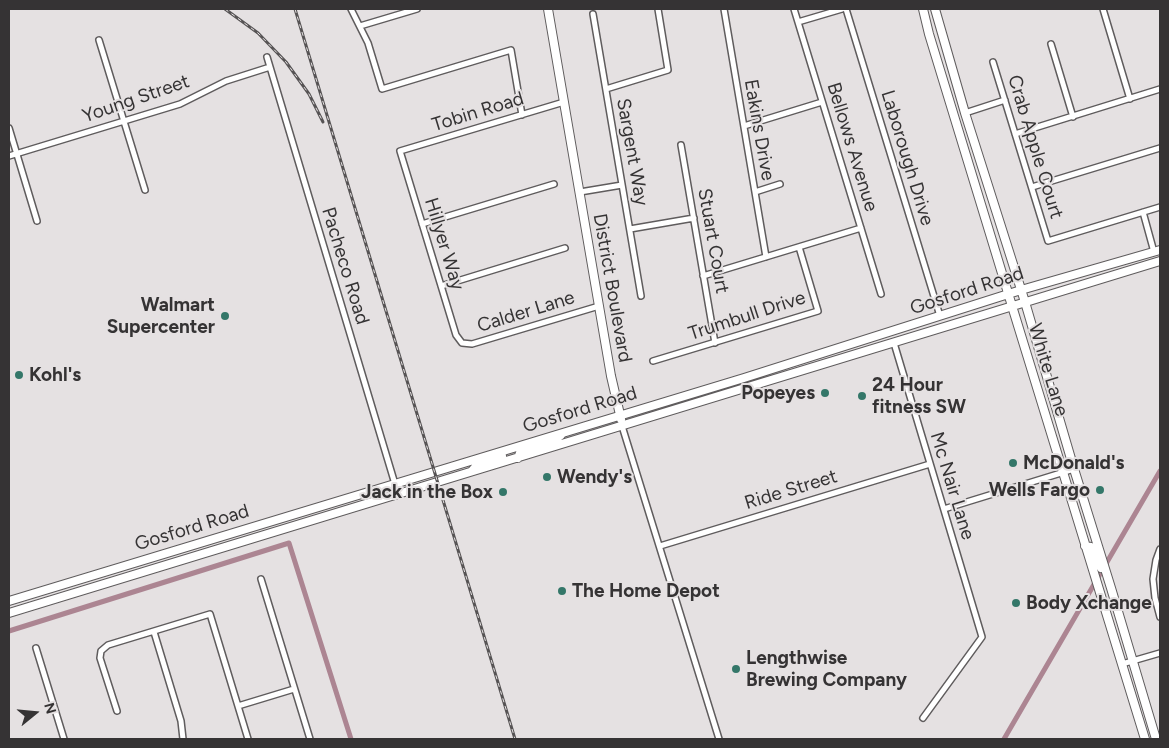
<!DOCTYPE html>
<html>
<head>
<meta charset="utf-8">
<style>
  body { margin:0 }
  #map { position:relative; width:1169px; height:748px; overflow:hidden; background:#e5e1e2; font-family:Figtree,sans-serif }
  canvas { display:block }
  .frame { position:absolute; inset:0; border:10px solid #353334; pointer-events:none }
  .north { position:absolute; left:10px; top:688px; width:50px; height:50px; -webkit-text-stroke:4px #e5e1e2; paint-order:stroke; rotate:73deg; font-size:14px; font-weight:700; line-height:20px; text-align:center; color:#353334 }
  .north::after { content:''; display:block; margin:auto; width:18px; height:22px; background:#353334; clip-path:polygon(50% 0,100% 100%,50% 72%,0 100%) }
</style>
</head>
<body>
<div id="map">
<canvas width="1169" height="748"></canvas>
<div class="frame"></div>
<div class="north">N</div>
</div>
<script>
const ctx = document.querySelector('canvas').getContext('2d');
ctx.lineJoin = 'round';
function shape(rows) {
  const path = new Path2D();
  for (const r of rows) {
    path.moveTo(r[0], r[1]);
    for (let i = 2; i < r.length; i += 2) path.lineTo(r[i], r[i + 1]);
  }
  return path;
}
function stroke(path, color, width, dash) {
  ctx.strokeStyle = color;
  ctx.lineWidth = width;
  ctx.lineCap = dash ? 'butt' : 'round';
  ctx.setLineDash(dash || []);
  ctx.stroke(path);
}
function drawText(font, color, halo, rows, align = 'center') {
  ctx.font = font + ' Figtree,sans-serif';
  ctx.lineWidth = 4;
  ctx.setLineDash([]);
  ctx.textBaseline = 'middle';
  ctx.strokeStyle = halo;
  ctx.fillStyle = color;
  for (const [text, x, y, turn = 0] of rows) {
    ctx.save();
    ctx.translate(x, y);
    ctx.rotate((+turn || 0) * Math.PI / 180);
    ctx.textAlign = isNaN(turn) ? turn : align;
    if (halo) ctx.strokeText(text, 0, 0);
    ctx.fillText(text, 0, 0);
    ctx.restore();
  }
}
const canal = shape([
  [9,631,289,543,351,739],
  [1004,739,1160,471]
]);
const street = shape([
  [351,9,368,43,382,89,511,50,522,115],
  [724,9,766,257],
  [794,9,881,294],
  [846,9,940,316],
  [1103,9,1130,99],
  [593,14,641,296],
  [798,22,842,9],
  [360,26,417,9],
  [99,40,145,190],
  [1051,44,1073,117],
  [267,57,395,484],
  [993,62,1048,241,1160,207],
  [606,89,668,70,658,9],
  [564,102,400,151,456,335,462,343,472,344,599,306],
  [965,113,1005,100],
  [744,126,822,102],
  [9,128,37,221],
  [1015,134,1160,89],
  [681,145,715,343],
  [9,156,180,104,226,81,270,67],
  [1032,187,1160,148],
  [580,192,622,185],
  [755,192,780,184],
  [1143,212,1154,252],
  [422,224,554,184],
  [630,229,694,218],
  [703,276,861,228],
  [441,286,565,248],
  [894,343,982,637,923,718],
  [653,361,818,311,799,247],
  [622,426,719,739],
  [944,509,1074,469],
  [660,546,930,464],
  [1160,549,1156,560,1153,579,1155,598,1160,617],
  [261,579,310,739],
  [154,632,181,721,183,739],
  [36,648,64,739],
  [1122,664,1160,653],
  [238,706,294,689],
  [117,711,100,658,101,651,108,645,210,614,248,739]
]);
const secondary = shape([
  [548,9,611,376,621,419],
  [923,9,929,34,1012,306,1145,739],
  [935,9,965,113,1025,302,1074,469,1111,588,1156,739],
  [518,458,520,453,524,450,553,441,561,435],
  [472,471,479,463,502,456],
  [1085,546,1091,547,1101,568],
  [9,601,744,378,1021,290,1160,250],
  [9,613,1160,261]
]);
const rail = shape([
  [225,9,258,33,286,62,309,94,323,122],
  [295,9,515,739]
]);
const markers = [
  [225,316,5,"#347769"],
  [19,375,5,"#347769"],
  [825,393,5,"#347769"],
  [862,396,5,"#347769"],
  [1013,463,5,"#347769"],
  [547,477,5,"#347769"],
  [1100,490,5,"#347769"],
  [503,492,5,"#347769"],
  [562,591,5,"#347769"],
  [1016,603,5,"#347769"],
  [736,669,5,"#347769"]
];
const streetNames = [
  ["Young Street",136,99,-19],
  ["Tobin Road",478,112,-17],
  ["Eakins Drive",759,130,80],
  ["Bellows Avenue",852,147,73],
  ["Crab Apple Court",1035,147,73],
  ["Sargent Way",632,152,80],
  ["Laborough Drive",907,158,73],
  ["Stuart Court",713,241,80],
  ["Hillyer Way",444,244,73],
  ["Pacheco Road",345,266,73],
  ["District Boulevard",612,288,80],
  ["Gosford Road",967,291,-18],
  ["Calder Lane",526,312,-17],
  ["Trumbull Drive",747,316,-18],
  ["White Lane",1048,370,73],
  ["Gosford Road",580,410,-17],
  ["Mc Nair Lane",952,486,73],
  ["Ride Street",791,490,-17],
  ["Gosford Road",192,528,-17]
];
const poiNames = [
  ["Walmart",215,305,"right"],
  ["Supercenter",215,327,"right"],
  ["Kohl's",29,375],
  ["24 Hour",872,385],
  ["fitness SW",872,407],
  ["Popeyes",815,393,"right"],
  ["McDonald's",1023,463],
  ["Wendy's",557,477],
  ["Wells Fargo",1090,490,"right"],
  ["Jack in the Box",493,492,"right"],
  ["The Home Depot",572,591],
  ["Body Xchange",1026,603],
  ["Lengthwise",746,658],
  ["Brewing Company",746,680]
];
stroke(canal, '#ac8592', 5);
stroke(street, '#5f5c5d', 8);
stroke(secondary, '#5f5c5d', 10);
stroke(street, '#fff', 5);
stroke(secondary, '#fff', 8);
stroke(rail, '#565354', 3);
stroke(rail, '#e5e1e2', 1, [4]);
for (const [x, y, r, color] of markers) {
  const dot = new Path2D();
  dot.arc(x, y, r, 0, 2 * Math.PI);
  ctx.fillStyle = color;
  ctx.fill(dot);
  stroke(dot, '#e5e1e2', 2);
}
drawText('19px', '#353334', '#e5e1e2', streetNames);
drawText('bold 19px', '#353334', '#e5e1e2', poiNames, 'left');
</script>
</body>
</html>
